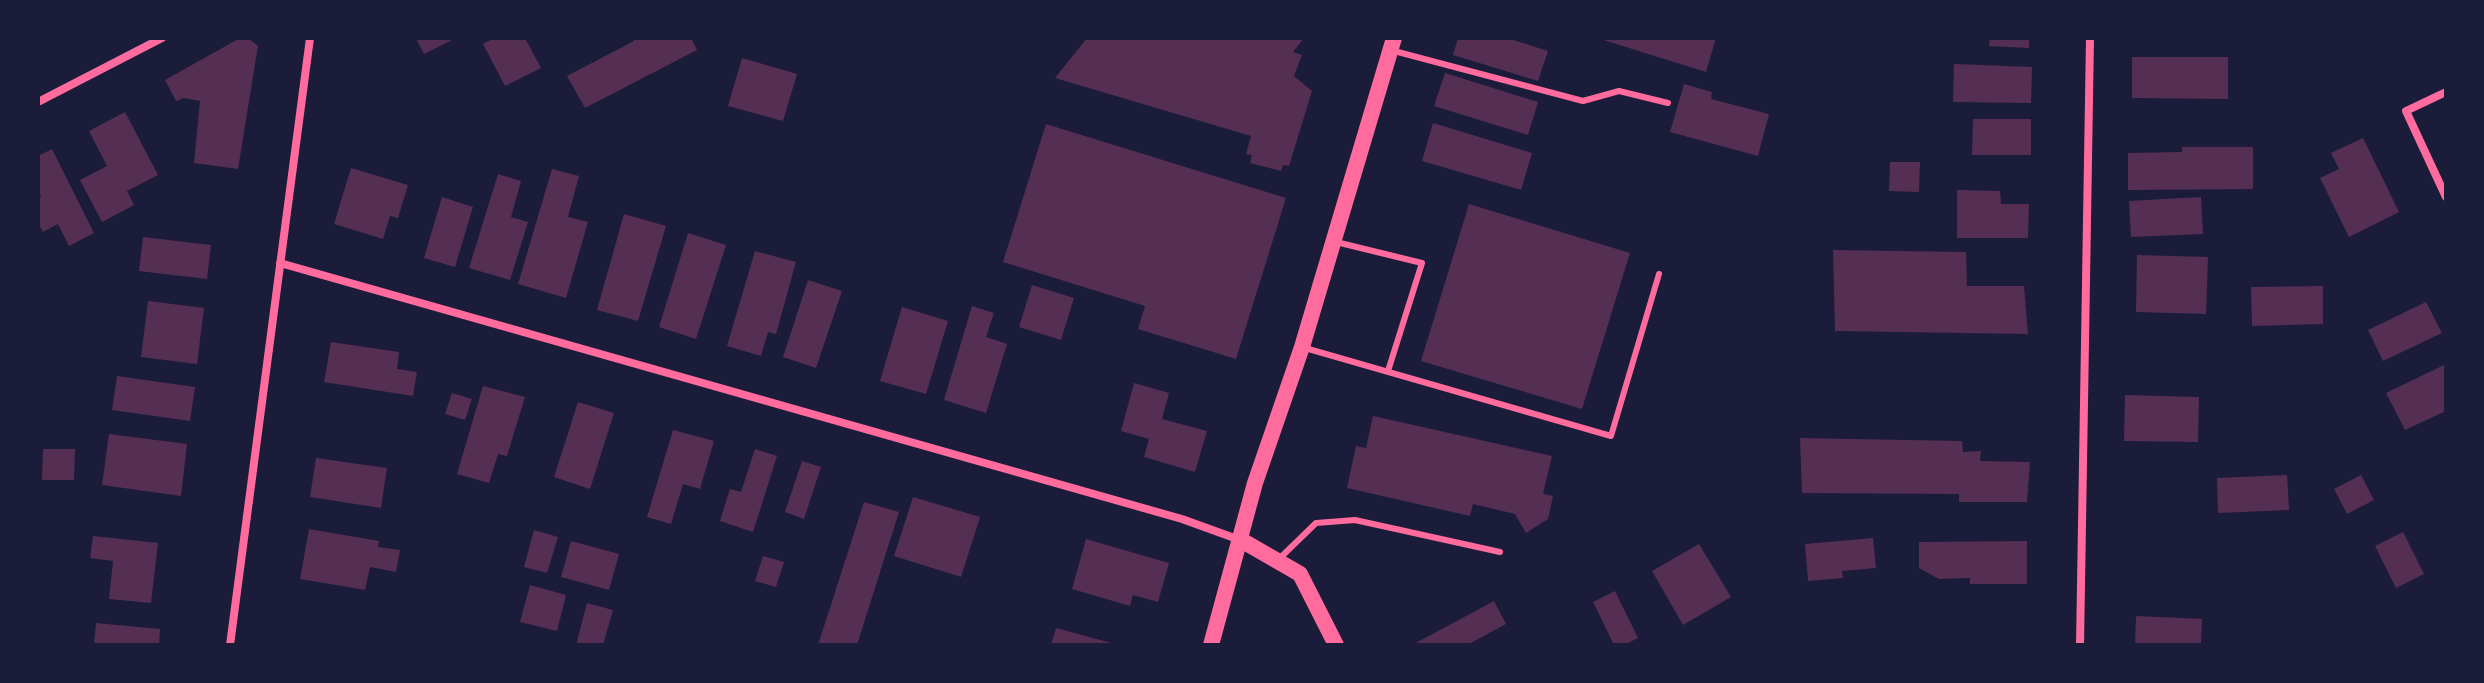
<!DOCTYPE html>
<html>
<head>
<meta charset="utf-8">
<style>
  body { margin:0 }
  #map { position:relative; width:2484px; height:683px; overflow:hidden; background:#1b1b3a; font-family:Poppins,sans-serif }
  canvas { display:block }
  .frame { position:absolute; inset:0; border:40px solid #1b1b3a; pointer-events:none }
</style>
</head>
<body>
<div id="map">
<canvas width="2484" height="683"></canvas>
<div class="frame"></div>
</div>
<script>
const ctx = document.querySelector('canvas').getContext('2d');
ctx.lineJoin = 'round';
function paint(path, color) {
  ctx.fillStyle = color;
  ctx.fill(path, 'evenodd');
}
function shape(rows) {
  const path = new Path2D();
  for (const r of rows) {
    path.moveTo(r[0], r[1]);
    for (let i = 2; i < r.length; i += 2) path.lineTo(r[i], r[i + 1]);
  }
  return path;
}
function stroke(path, color, width, dash) {
  ctx.strokeStyle = color;
  ctx.lineWidth = width;
  ctx.lineCap = dash ? 'butt' : 'round';
  ctx.setLineDash(dash || []);
  ctx.stroke(path);
}
const building = shape([
  [240,38,248,38,258,46,238,169,194,163,200,101,184,98,176,101,165,80],
  [416,38,456,38,424,54],
  [494,38,525,38,541,68,505,86,483,44],
  [632,38,691,38,697,50,585,108,567,76,634,41],
  [1087,38,1304,38,1293,52,1302,55,1294,76,1312,91,1289,166,1283,165,1281,171,1250,163,1252,155,1246,154,1251,136,1055,78],
  [1458,38,1507,38,1548,51,1538,81,1453,55],
  [1597,38,1716,38,1706,72],
  [1990,38,2029,38,2029,48,1989,46],
  [2132,57,2228,57,2228,99,2132,98],
  [742,58,797,74,783,121,728,106],
  [1954,64,2032,67,2031,103,1953,102],
  [1445,73,1538,102,1528,135,1434,106],
  [1684,84,1712,92,1711,99,1769,114,1758,156,1670,132],
  [125,112,158,175,127,191,134,205,102,222,80,180,107,166,89,131],
  [1973,119,2031,119,2031,155,1972,155],
  [1433,123,1532,153,1521,190,1422,161],
  [1046,124,1286,198,1236,359,1138,329,1145,306,1003,262],
  [2363,138,2399,212,2349,237,2320,178,2339,169,2331,153],
  [2182,147,2253,147,2253,189,2128,190,2128,153,2182,152],
  [52,149,94,233,69,246,58,224,43,232,38,223,38,199,41,197,38,190,38,156],
  [1890,162,1920,162,1919,192,1889,191],
  [351,168,408,185,398,218,390,216,383,239,334,224],
  [552,169,579,176,568,217,588,222,566,298,518,284],
  [498,174,521,181,511,217,528,222,510,280,469,268],
  [1957,190,2000,191,2001,204,2029,204,2028,238,1957,238],
  [442,197,473,207,455,267,424,258],
  [2201,197,2203,234,2131,237,2129,201],
  [1469,204,1630,253,1582,409,1421,361],
  [624,214,666,226,638,321,597,310],
  [688,233,726,245,696,339,659,327],
  [143,237,211,245,207,279,139,271],
  [1833,250,1966,252,1967,286,2024,286,2028,334,1835,331],
  [755,251,796,262,776,334,768,332,761,356,727,346],
  [2137,255,2208,257,2206,314,2136,312],
  [808,280,842,291,816,368,783,357],
  [1032,285,1074,298,1061,340,1019,327],
  [2323,286,2323,324,2252,326,2251,287],
  [148,301,204,308,197,364,141,357],
  [2426,302,2442,333,2383,361,2368,330],
  [972,306,994,313,986,337,1007,344,986,413,944,400],
  [902,307,948,321,926,394,880,381],
  [331,342,399,352,397,369,417,372,413,396,324,382],
  [2446,364,2446,411,2405,430,2386,393],
  [117,376,195,387,190,421,112,410],
  [1134,383,1169,393,1162,419,1207,431,1195,472,1144,457,1149,439,1121,431],
  [483,386,525,397,507,456,498,454,489,483,457,474],
  [452,393,472,399,465,420,445,414],
  [2125,395,2199,397,2198,442,2124,441],
  [578,402,614,413,590,489,554,477],
  [1373,416,1552,456,1543,494,1553,496,1548,519,1526,533,1515,514,1473,504,1470,516,1347,488,1356,446,1366,448],
  [673,430,714,441,700,489,683,484,671,524,647,517],
  [109,434,187,444,181,496,102,485],
  [1800,438,1962,441,1963,452,1981,451,1980,461,2030,462,2027,502,1959,502,1959,494,1802,493],
  [43,449,75,449,74,480,42,480],
  [755,449,777,456,753,532,720,521,730,489,741,492],
  [316,458,387,468,381,508,310,497],
  [802,461,821,467,804,519,785,512],
  [2287,475,2289,510,2218,513,2217,478],
  [2361,475,2374,500,2347,514,2334,489],
  [913,497,980,517,961,577,894,556],
  [864,502,899,512,857,645,818,645],
  [309,529,379,541,378,547,400,550,396,572,370,567,365,590,300,579],
  [534,530,558,537,547,573,524,567],
  [2403,532,2424,574,2396,588,2375,546],
  [93,536,158,543,151,603,109,599,113,561,90,558],
  [1873,538,1876,568,1842,571,1843,578,1808,581,1805,544],
  [1086,539,1169,563,1158,602,1133,595,1130,606,1072,589],
  [571,541,619,554,609,590,561,577],
  [2027,541,2027,584,1970,584,1970,578,1939,579,1919,568,1919,542],
  [1699,544,1731,597,1683,625,1652,571],
  [763,556,784,562,776,587,755,581],
  [530,585,566,595,557,631,520,622],
  [1615,591,1638,638,1624,645,1614,645,1593,602],
  [1494,601,1506,624,1467,645,1412,645],
  [587,603,613,610,603,645,576,645],
  [2136,616,2202,619,2201,645,2135,645],
  [96,623,160,629,159,645,94,645],
  [1056,628,1115,644,1115,645,1051,645]
]);
const service = shape([
  [1394,51,1583,101,1619,91,1668,103],
  [1336,242,1422,263,1388,371],
  [1305,348,1611,436,1659,274],
  [1280,558,1316,523,1355,520,1500,552]
]);
const minor = shape([
  [2446,92,2406,111,2446,197],
  [38,102,162,38],
  [280,263,1182,519,1240,540],
  [230,645,310,38],
  [2080,645,2090,38]
]);
const secondary = shape([
  [1241,540,1300,574,1336,645],
  [1211,645,1255,483,1302,347,1394,38]
]);
paint(building, '#542f53');
stroke(service, '#ff6b9d', 6);
stroke(minor, '#ff6b9d', 8);
stroke(secondary, '#ff6b9d', 16);
</script>
</body>
</html>
